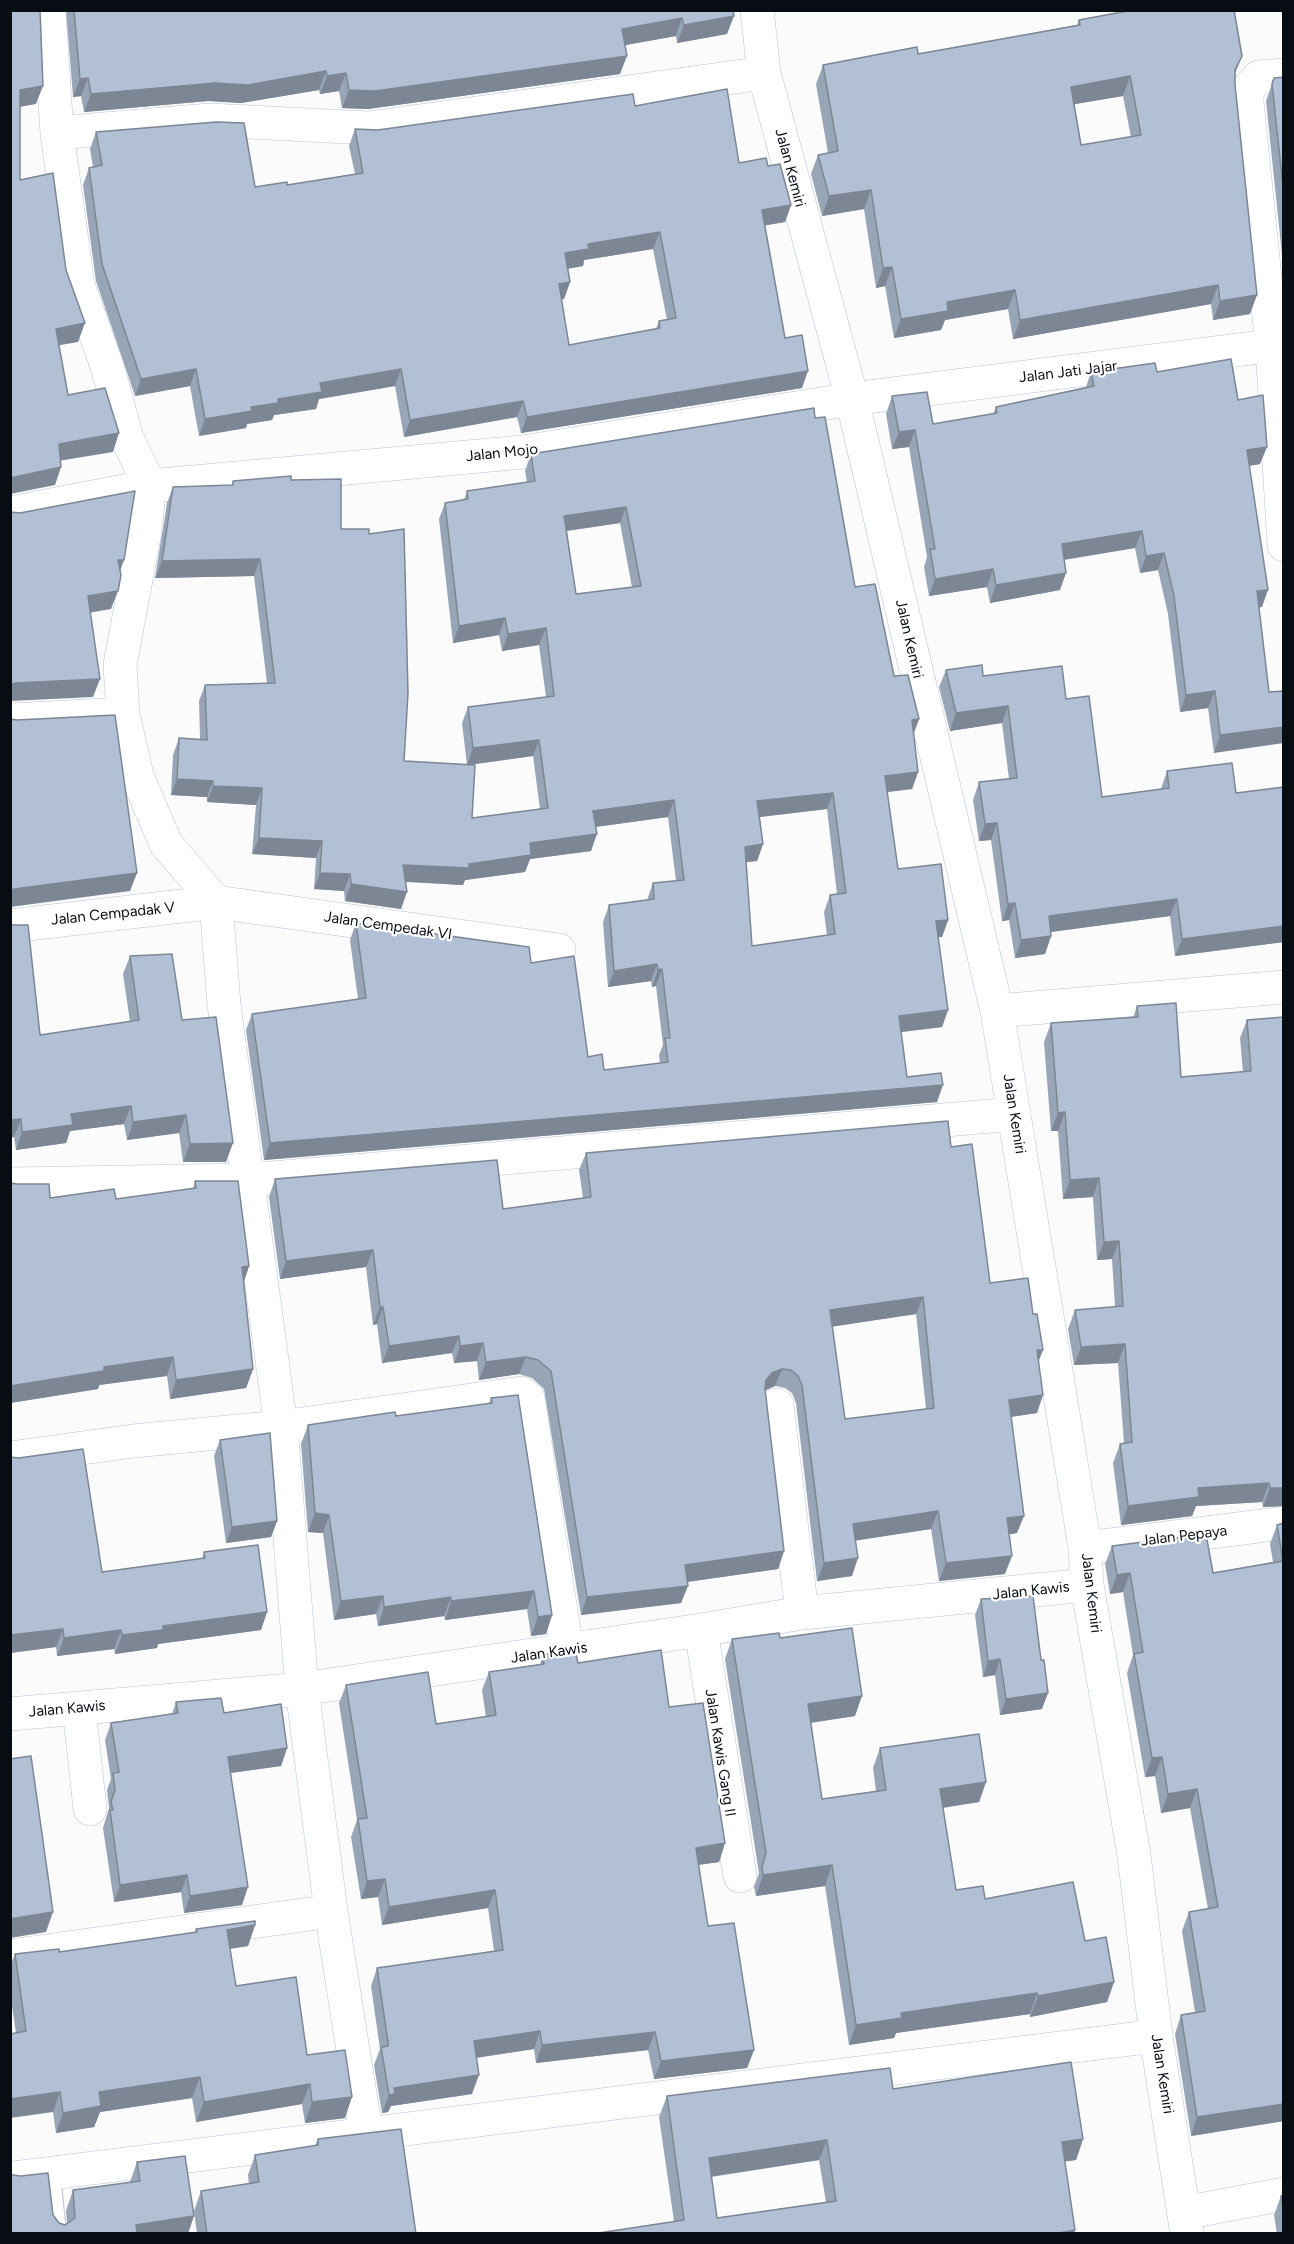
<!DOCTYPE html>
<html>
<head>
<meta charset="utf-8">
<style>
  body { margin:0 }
  #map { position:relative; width:1294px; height:2244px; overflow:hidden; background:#fbfbfb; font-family:Figtree,sans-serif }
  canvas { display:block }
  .frame { position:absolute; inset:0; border:12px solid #080d14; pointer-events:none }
</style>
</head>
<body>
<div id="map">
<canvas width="1294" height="2244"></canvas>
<div class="frame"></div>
</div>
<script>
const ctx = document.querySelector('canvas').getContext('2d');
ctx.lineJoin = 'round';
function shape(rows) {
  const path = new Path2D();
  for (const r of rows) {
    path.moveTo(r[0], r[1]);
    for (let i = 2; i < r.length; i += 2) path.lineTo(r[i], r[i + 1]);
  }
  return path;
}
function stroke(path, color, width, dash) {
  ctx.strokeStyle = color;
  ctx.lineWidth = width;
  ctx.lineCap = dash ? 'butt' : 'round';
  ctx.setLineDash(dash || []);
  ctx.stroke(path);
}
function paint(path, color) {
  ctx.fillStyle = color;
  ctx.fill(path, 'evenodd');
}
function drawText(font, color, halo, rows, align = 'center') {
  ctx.font = font + ' Figtree,sans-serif';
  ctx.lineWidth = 4.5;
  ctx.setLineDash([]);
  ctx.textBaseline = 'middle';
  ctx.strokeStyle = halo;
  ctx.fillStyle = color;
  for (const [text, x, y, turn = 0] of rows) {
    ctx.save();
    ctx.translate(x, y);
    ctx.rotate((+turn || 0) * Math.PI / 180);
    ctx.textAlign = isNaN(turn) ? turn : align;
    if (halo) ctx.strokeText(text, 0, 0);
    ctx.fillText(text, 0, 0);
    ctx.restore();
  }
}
const lane = shape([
  [51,2173,57,2234]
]);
const street = shape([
  [49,10,57,133,78,285,107,366,127,438,150,486,144,537,120,665,123,714,137,776,166,844,216,902,224,1005,281,1427,302,1689,331,1911,366,2132],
  [1284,75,1259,77,1247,90,1247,102,1272,346,1284,545],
  [57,133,210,120,369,128,764,73],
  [10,513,150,486,523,452,852,399,1284,344],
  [10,720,123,714],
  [10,926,216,902,559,950],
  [997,1011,1284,987],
  [10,1184,249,1180,1014,1114],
  [777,1405,802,1613],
  [10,1458,133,1441,281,1427,521,1393,528,1398,567,1650],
  [1085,1548,1284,1523],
  [701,1630,740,1876],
  [79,1708,90,1809],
  [10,1714,302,1689,701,1630,802,1613,1087,1585],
  [10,1956,331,1911],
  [12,2178,1156,2036]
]);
const secondary = shape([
  [757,10,764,73,852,399,997,1011,1085,1548,1087,1585,1134,1855,1156,2036,1187,2234],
  [1184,2213,1284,2194]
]);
const wall = shape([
  [66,10,733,10,727,34,677,43,676,36,625,45,620,74,368,109,342,108,339,91,320,94,319,90,241,103,208,101,84,112,81,96,73,97],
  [1079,20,1242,56,1235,74,1235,85,1250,314,1213,320,1211,304,1013,339,1008,309,945,320,941,330,894,338,885,286,876,288,864,209,822,216,811,174,818,155,828,153,816,84,823,65,918,54,1077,25],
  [1123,96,1131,137,1081,145,1074,104],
  [1284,77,1284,274,1266,101,1274,78],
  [635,106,739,163,768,166,791,205,785,222,765,225,785,338,802,388,521,433,517,417,404,437,395,386,319,399,316,409,274,415,272,420,247,424,246,428,199,436,190,386,135,396,96,281,83,185,89,168,93,167,90,149,96,132,255,187,287,185,355,174,349,146,355,129,378,130],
  [653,249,667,320,659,321,656,329,569,345,561,299,564,299,570,282,568,269,583,266,584,260],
  [1091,372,1157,372,1238,400,1260,464,1249,466,1262,607,1259,607,1269,692,1214,753,1208,708,1180,712,1168,614,1158,570,1140,573,1135,548,1064,560,1060,590,990,603,987,587,929,596,924,567,927,557,909,447,892,449,886,414,892,396,933,424,993,414,996,407,1086,387],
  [815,418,855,587,894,676,913,734,918,772,912,789,887,792,898,869,948,920,942,937,938,937,948,1010,942,1027,901,1032,907,1077,937,1102,264,1160,246,1030,252,1014,358,999,350,940,356,923,531,963,588,1057,604,1070,660,1063,659,1055,663,1045,656,986,652,987,651,981,608,987,603,922,609,905,647,900,653,883,676,881,668,817,596,827,591,851,530,859,525,872,465,880,463,885,405,882,401,909,345,901,344,891,314,889,316,858,252,854,256,805,207,802,207,797,171,795,173,755,179,738,200,739,199,701,205,685,267,683,254,576,155,578,167,503,173,487,232,485,233,481,291,480,341,529,369,534,404,761,467,765,462,723,468,707,546,697,539,645,502,651,499,635,453,643,439,519,445,503,464,500,467,491,527,482,525,471,531,454],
  [620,523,632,587,576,594,567,531],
  [533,756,540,809,472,818,469,765],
  [827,809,837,894,830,895,824,912,827,936,752,946,746,862,757,861,763,844,760,817],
  [946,670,983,676,1066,699,1102,797,1161,789,1167,771,1236,793,1284,787,1284,942,1175,956,1170,916,1051,932,1051,936,1045,954,1015,958,1009,920,1002,921,991,840,979,841,973,800,979,782,1009,779,1002,723,950,731,939,687],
  [130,956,182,1020,226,1162,183,1162,179,1133,127,1140,124,1124,70,1131,66,1143,16,1150,14,1137,40,1035,130,1022,123,974],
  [1137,1006,1181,1077,1243,1072,1240,1038,1247,1020,1284,1506,1263,1507,1262,1502,1196,1506,1192,1516,1121,1525,1113,1463,1120,1444,1124,1443,1118,1363,1074,1365,1068,1329,1075,1310,1115,1307,1112,1259,1097,1260,1093,1197,1063,1199,1058,1131,1051,1131,1044,1042,1051,1023,1133,1018],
  [951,1147,990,1283,1039,1361,1037,1413,1011,1417,1017,1533,1009,1534,1005,1574,939,1581,931,1529,856,1540,852,1576,817,1581,796,1403,792,1393,785,1388,775,1386,765,1391,784,1551,778,1569,687,1582,681,1603,581,1615,544,1389,532,1378,519,1374,479,1380,477,1361,454,1363,452,1353,382,1363,377,1324,373,1325,366,1267,280,1279,269,1197,275,1179,503,1209,583,1198,579,1170,586,1153],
  [916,1314,926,1409,845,1419,832,1326],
  [195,1181,249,1266,244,1282,253,1369,246,1388,170,1399,167,1376,99,1385,98,1389,10,1403,10,1183,50,1198,116,1199,193,1189],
  [491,1398,552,1615,546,1634,531,1636,527,1609,445,1620,444,1616,378,1626,376,1614,334,1620,323,1533,308,1532,301,1444,308,1425,396,1416,489,1404],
  [220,1440,277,1521,271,1537,226,1543,214,1456],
  [10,1457,102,1572,202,1559,204,1552,267,1612,261,1630,158,1644,157,1648,115,1654,114,1649,57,1656,56,1647,10,1653],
  [1284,1523,1284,2121,1191,2136,1175,2034,1181,2015,1195,2012,1182,1931,1189,1912,1208,1909,1190,1808,1161,1813,1155,1776,1145,1777,1127,1673,1133,1655,1123,1592,1110,1594,1105,1564,1112,1546,1213,1573,1273,1562,1270,1544,1277,1525],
  [981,1599,1042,1709,1000,1715,995,1675,983,1677,975,1615],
  [780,1638,855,1716,811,1723,822,1799,876,1791,873,1768,880,1748,986,1782,979,1802,943,1808,956,1890,985,1899,1085,1941,1114,1982,1107,2002,1030,2017,1030,2014,896,2033,894,2038,849,2045,825,1886,756,1896,754,1887,759,1873,725,1659,732,1639],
  [543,1655,578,1663,669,1707,725,1843,719,1862,698,1865,708,1926,754,2050,747,2068,654,2079,648,2050,536,2063,534,2049,476,2058,472,2094,391,2106,388,2112,382,2113,374,2065,380,2049,371,1986,377,1968,494,1951,488,1908,382,1925,378,1897,361,1899,351,1837,357,1820,339,1703,346,1685,436,1724,486,1717,482,1690,489,1672,540,1664],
  [176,1702,224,1713,287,1748,281,1766,231,1773,242,1905,184,1913,181,1892,114,1902,103,1828,109,1808,107,1790,111,1779,105,1740,111,1723,172,1714],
  [255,1925,248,1946,230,1949,236,1986,307,2055,345,2118,305,2123,302,2104,196,2122,192,2098,100,2112,94,2127,56,2133,53,2112,16,2033,10,1993,10,1966,15,1954,59,1952,195,1933,196,1929],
  [893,2089,1083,2139,1076,2160,1065,2161,1074,2234,674,2221,659,2117,667,2096],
  [819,2160,826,2202,717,2218,711,2177],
  [318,2139,416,2234,197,2234,194,2211,201,2191,249,2184,248,2175,255,2155,315,2146],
  [137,2162,188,2234,10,2234,53,2215,59,2223,65,2225,67,2223,66,2211,73,2190,130,2182],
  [1284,2195,1284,2234,1277,2234,1274,2215,1281,2196]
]);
const shadedWall = shape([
  [734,16,727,34,677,43,684,25],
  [682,18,676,36,615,47,622,29],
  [627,56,620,74,368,109,342,108,349,90],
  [326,71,319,90,241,103,208,101,84,112,91,94],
  [346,73,339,91,320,94,327,76],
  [1130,76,1123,96,1064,106,1071,87],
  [88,78,81,96,73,97,80,79],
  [43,86,36,104,14,108,20,90],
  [871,190,864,209,822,216,829,196],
  [791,205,785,222,756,227,762,210],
  [660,232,653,249,584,260,583,266,559,270,565,253,588,244],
  [892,267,885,286,876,288,883,268],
  [570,282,564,299,553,301,559,284],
  [1218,285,1211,304,1013,339,1020,320],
  [1015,290,1008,309,945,320,941,330,894,338,901,319,947,302],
  [1257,295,1250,314,1213,320,1220,301],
  [85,323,78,342,49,347,56,329],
  [196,369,190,386,135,396,141,379],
  [401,369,395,386,319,399,316,409,274,415,272,420,247,424,246,428,199,436,205,419,251,407,278,399,320,383],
  [808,371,802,388,521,433,527,417],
  [523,401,517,417,404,437,410,420],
  [915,430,909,447,892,449,899,432],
  [119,433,113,452,52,462,59,444],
  [1267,447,1260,464,1241,467,1247,450],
  [61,467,55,485,10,494,10,478],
  [626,507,620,523,558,532,564,516],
  [1142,531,1135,548,1055,561,1062,544],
  [1164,553,1158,570,1140,573,1146,556],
  [260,559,254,576,155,578,162,561],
  [118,560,124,560,117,578],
  [993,569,987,587,929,596,935,579],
  [1066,573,1060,590,990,603,996,585],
  [1268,590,1262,607,1250,609,1257,591],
  [118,591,111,609,82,614,88,596],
  [505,618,499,635,453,643,459,626],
  [546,628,539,645,502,651,508,634],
  [100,679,93,697,10,701,10,685,15,683],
  [1215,691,1208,708,1180,712,1186,695],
  [1008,706,1002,723,950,731,956,713],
  [919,719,913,736,912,720],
  [1284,727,1284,743,1214,753,1220,735],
  [539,740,533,756,467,765,473,748],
  [918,772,912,789,879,793,885,776],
  [177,779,213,781,207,797,171,795],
  [213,786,262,788,256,805,207,802],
  [833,793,827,809,751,818,757,801],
  [674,800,668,817,587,828,593,811],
  [997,823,991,840,979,841,985,824],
  [597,834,591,851,530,859,525,872,465,880,463,885,397,881,403,865,469,864,530,843],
  [259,838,322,841,316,858,252,854],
  [763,844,757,861,738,863,745,847],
  [137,873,130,891,10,907,10,891,14,889],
  [320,873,350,874,344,891,314,889],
  [351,884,407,892,401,909,345,901],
  [1177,899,1170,916,1043,933,1049,916],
  [1015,903,1009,920,1002,921,1008,904],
  [948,920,942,937,930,938,936,921],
  [1284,926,1284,942,1175,956,1182,939],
  [1051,936,1045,954,1015,958,1021,940],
  [657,964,651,981,608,987,614,971],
  [662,969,656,986,652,987,658,970],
  [948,1010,942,1027,893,1033,899,1016],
  [943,1085,937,1102,264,1160,270,1143],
  [131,1106,124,1124,70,1131,66,1143,16,1150,22,1132,71,1114],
  [1065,1112,1058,1131,1051,1131,1058,1113],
  [186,1115,179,1133,127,1140,133,1122],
  [21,1119,14,1137,10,1138,10,1120],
  [233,1143,226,1162,183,1162,190,1144],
  [1099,1178,1093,1197,1063,1199,1070,1180],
  [1119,1241,1112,1259,1097,1260,1104,1242],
  [373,1250,366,1267,280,1279,286,1261],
  [249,1266,243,1284,242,1267],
  [923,1297,916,1314,824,1328,830,1310],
  [380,1307,383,1307,377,1324,373,1325],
  [459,1336,452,1353,382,1363,389,1346],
  [483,1343,477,1361,454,1363,460,1346],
  [1125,1344,1118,1363,1074,1365,1081,1347],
  [1037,1350,1043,1350,1036,1368],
  [173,1357,167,1376,99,1385,98,1389,10,1403,10,1386,104,1367],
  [526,1357,519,1374,479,1380,486,1362],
  [253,1369,246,1388,170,1399,176,1380],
  [782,1369,775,1386,765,1390,760,1398,766,1380,772,1373],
  [1043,1395,1037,1413,1003,1418,1009,1400],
  [1269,1483,1262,1502,1196,1506,1192,1516,1121,1525,1128,1506,1198,1488],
  [1270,1488,1284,1488,1284,1506,1263,1507],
  [938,1511,931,1529,847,1542,853,1524],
  [315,1513,329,1515,323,1533,308,1532],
  [1024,1516,1017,1533,1000,1536,1007,1518],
  [277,1521,271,1537,226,1543,232,1527],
  [784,1551,778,1569,679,1583,685,1565],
  [1012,1556,1005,1574,939,1581,946,1563],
  [858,1558,852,1576,817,1581,824,1563],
  [1130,1573,1123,1592,1110,1594,1117,1575],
  [688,1586,681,1603,581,1615,587,1597],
  [534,1591,527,1609,445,1620,451,1601],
  [383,1596,376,1614,334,1620,341,1601],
  [451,1597,444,1616,378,1626,384,1607],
  [267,1612,261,1630,158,1644,157,1648,115,1654,122,1635,163,1626],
  [552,1615,546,1634,531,1636,538,1617],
  [63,1629,56,1647,10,1653,10,1635],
  [121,1630,114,1649,57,1656,64,1638],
  [1000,1659,995,1675,983,1677,988,1661],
  [1048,1693,1042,1709,1000,1715,1006,1699],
  [862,1696,855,1716,801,1724,808,1704],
  [287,1748,281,1766,222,1774,228,1757],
  [1162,1757,1155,1776,1145,1777,1152,1758],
  [986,1782,979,1802,933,1809,940,1789],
  [1197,1789,1190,1808,1161,1813,1168,1794],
  [725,1843,719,1862,689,1866,696,1848],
  [832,1865,825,1886,756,1896,763,1875],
  [187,1875,181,1892,114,1902,120,1885],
  [385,1879,378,1897,361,1899,367,1881],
  [248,1887,242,1905,184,1913,190,1896],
  [495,1890,488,1908,382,1925,389,1907],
  [53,1912,46,1932,10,1938,10,1919],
  [255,1925,248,1946,220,1950,227,1930],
  [1114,1982,1107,2002,1030,2017,1038,1996],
  [1037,1993,1030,2014,896,2033,894,2038,849,2045,856,2025,901,2013],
  [540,2031,534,2049,467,2059,474,2041],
  [655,2032,648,2050,536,2063,542,2045],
  [754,2050,747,2068,654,2079,661,2061],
  [479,2075,472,2094,391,2106,388,2112,382,2113,389,2095,394,2088],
  [200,2077,192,2098,100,2112,94,2127,56,2133,63,2113,99,2092],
  [310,2084,302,2104,196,2122,204,2102],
  [60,2092,53,2112,10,2118,10,2099],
  [352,2097,345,2118,305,2123,312,2102],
  [1284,2104,1284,2121,1191,2136,1197,2117],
  [1083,2139,1076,2160,1054,2163,1062,2142],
  [827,2140,819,2160,701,2178,709,2158],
  [194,2216,188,2234,133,2234,136,2225],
  [1075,2230,1074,2234,1054,2233]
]);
const building = shape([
  [10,10,40,10,43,86,20,90,20,180,53,173,66,270,85,323,56,329,68,395,105,388,119,433,59,444,61,467,10,478,10,10],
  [74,10,733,10,734,16,684,25,682,18,622,29,627,56,375,91,349,90,346,73,327,76,326,71,248,85,215,83,91,94,88,78,80,79,74,10],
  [1133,10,1234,10,1242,56,1235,70,1235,85,1257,295,1220,301,1218,285,1020,320,1015,290,947,302,948,311,901,319,892,267,883,268,871,190,829,196,818,155,838,151,823,65,917,47,918,54,1080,25,1079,20,1133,10],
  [1130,76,1141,135,1081,145,1071,87,1130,76],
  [1284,77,1284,196,1272,84,1274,78,1284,77],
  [727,89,739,163,766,158,768,166,780,164,791,205,762,210,785,338,802,335,808,371,527,417,523,401,410,420,401,369,320,383,322,392,278,399,278,403,251,407,252,411,205,419,196,369,141,379,102,264,89,168,102,165,96,132,216,122,244,123,255,187,287,182,287,185,363,173,355,129,378,130,633,94,635,106,727,89],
  [660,232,676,318,659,321,660,328,569,345,559,284,570,282,565,253,589,249,588,244,660,232],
  [1231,359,1238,400,1263,395,1267,447,1247,450,1268,590,1257,591,1269,692,1284,691,1284,727,1220,735,1215,691,1186,695,1174,596,1164,553,1146,556,1142,531,1062,544,1066,573,996,585,993,569,935,579,930,549,935,549,915,430,899,432,892,396,927,392,933,424,997,413,996,407,1094,386,1091,372,1155,363,1157,372,1231,359],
  [814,408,815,418,825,417,855,587,875,584,894,676,908,675,919,719,912,720,918,772,885,776,898,869,941,864,948,920,936,921,948,1010,899,1016,907,1077,941,1073,943,1085,270,1143,252,1014,366,998,356,923,529,947,531,963,574,956,588,1057,602,1054,604,1070,668,1062,665,1038,670,1038,662,969,658,970,657,964,614,971,609,905,654,899,653,883,684,880,674,800,593,811,597,834,530,843,531,855,469,864,469,868,403,865,407,892,351,884,350,874,320,873,322,841,259,838,262,788,213,786,213,781,177,779,179,738,207,740,205,685,275,683,260,559,162,561,173,487,233,485,233,481,291,476,291,480,341,479,341,529,369,529,369,534,404,529,408,693,404,761,475,765,472,818,548,808,539,740,473,748,468,707,554,696,546,628,508,634,505,618,459,626,445,503,468,499,467,491,535,481,531,454,814,408],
  [626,507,641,586,576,594,564,516,626,507],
  [833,793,846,893,830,895,835,934,752,946,745,847,763,844,757,801,833,793],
  [135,491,124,560,118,560,121,575,118,591,88,596,100,679,15,683,10,685,10,512,20,513,135,491],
  [982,665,983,676,1062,666,1066,699,1089,696,1102,797,1169,788,1167,771,1232,763,1236,793,1284,787,1284,926,1182,939,1177,899,1049,916,1051,936,1021,940,1015,903,1008,904,997,823,985,824,979,782,1017,778,1008,706,956,713,946,670,982,665],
  [115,715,137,873,14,889,10,891,10,719,17,720,115,715],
  [10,925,28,925,40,1035,139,1020,130,956,172,954,182,1020,216,1017,233,1143,190,1144,186,1115,133,1122,131,1106,71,1114,73,1125,22,1132,21,1119,10,1120,10,925],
  [1176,1003,1181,1077,1251,1071,1247,1020,1284,1017,1284,1488,1270,1488,1269,1483,1198,1488,1199,1497,1128,1506,1120,1444,1132,1442,1125,1344,1081,1347,1075,1310,1123,1306,1119,1241,1104,1242,1099,1178,1070,1180,1065,1112,1058,1113,1051,1023,1138,1017,1137,1006,1176,1003],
  [948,1121,951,1147,972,1144,990,1283,1028,1278,1033,1314,1037,1314,1043,1350,1037,1350,1043,1395,1009,1400,1024,1516,1007,1518,1012,1556,946,1563,938,1511,853,1524,858,1558,824,1563,802,1385,798,1376,791,1370,782,1369,772,1373,766,1380,765,1389,784,1551,685,1565,688,1586,587,1597,551,1371,538,1360,526,1357,486,1362,483,1343,460,1346,459,1336,389,1346,383,1307,380,1307,373,1250,286,1261,275,1179,497,1160,503,1209,591,1197,586,1153,948,1121],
  [923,1297,934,1408,845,1419,830,1310,923,1297],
  [195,1181,238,1181,249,1266,242,1267,253,1369,176,1380,173,1357,104,1367,104,1371,10,1386,10,1183,17,1184,49,1184,50,1198,114,1189,116,1199,196,1188,195,1181],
  [518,1395,552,1615,538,1617,534,1591,451,1601,451,1597,384,1607,383,1596,341,1601,329,1515,315,1513,308,1425,395,1412,396,1416,492,1403,491,1398,518,1395],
  [270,1433,277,1521,232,1527,220,1440,270,1433],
  [83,1449,102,1572,205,1558,204,1552,258,1545,267,1612,163,1626,163,1630,122,1635,121,1630,64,1638,63,1629,10,1635,10,1457,19,1458,83,1449],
  [1284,1523,1284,2104,1197,2117,1181,2015,1205,2011,1189,1912,1218,1907,1197,1789,1168,1794,1162,1757,1152,1758,1134,1654,1143,1652,1130,1573,1117,1575,1112,1546,1206,1534,1213,1573,1283,1561,1277,1525,1284,1523],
  [1033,1596,1041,1660,1044,1660,1048,1693,1006,1699,1000,1659,988,1661,981,1599,1033,1596],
  [852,1628,862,1696,808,1704,822,1799,886,1790,880,1748,979,1734,986,1782,940,1789,956,1890,983,1886,985,1899,1073,1882,1085,1941,1106,1937,1114,1982,1038,1996,1037,1993,901,2013,902,2018,856,2025,832,1865,763,1875,762,1867,766,1853,732,1639,779,1633,780,1638,852,1628],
  [575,1650,578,1663,661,1650,669,1707,703,1703,725,1843,696,1848,708,1926,734,1923,754,2050,661,2061,655,2032,542,2045,540,2031,474,2041,479,2075,394,2088,395,2094,389,2095,381,2047,388,2046,388,2042,377,1968,503,1950,495,1890,389,1907,385,1879,367,1881,358,1819,367,1818,346,1685,428,1672,436,1724,496,1715,489,1672,544,1664,543,1655,575,1650],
  [221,1698,224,1713,281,1704,287,1748,228,1757,248,1887,190,1896,187,1875,120,1885,110,1810,113,1810,111,1802,115,1790,113,1773,119,1772,111,1723,178,1713,176,1702,221,1698],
  [31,1756,53,1912,10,1919,10,1759,31,1756],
  [255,1921,255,1925,227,1930,236,1986,296,1977,307,2055,345,2050,352,2097,312,2102,310,2084,204,2102,200,2077,99,2092,101,2106,63,2113,60,2092,10,2099,10,2034,26,2031,15,1954,59,1949,59,1952,197,1932,196,1929,255,1921],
  [1071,2062,1083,2139,1062,2142,1075,2230,1054,2234,592,2234,684,2220,667,2096,890,2068,893,2089,1071,2062],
  [827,2140,836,2201,717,2218,709,2158,827,2140],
  [401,2129,416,2234,207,2234,201,2191,259,2182,255,2155,318,2145,318,2139,401,2129],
  [185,2156,194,2216,136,2225,137,2234,10,2234,10,2173,13,2175,21,2176,48,2173,53,2215,59,2223,65,2225,75,2218,73,2190,140,2181,137,2162,185,2156],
  [1284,2195,1284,2213,1281,2196,1284,2195]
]);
const streetNames = [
  ["Jalan Kemiri",790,168,75],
  ["Jalan Jati Jajar",1068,372,-7],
  ["Jalan Mojo",502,453,-6],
  ["Jalan Kemiri",909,639,77],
  ["Jalan Cempadak V",113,914,-6],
  ["Jalan Cempedak VI",388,926,8],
  ["Jalan Kemiri",1014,1114,81],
  ["Jalan Pepaya",1184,1536,-7],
  ["Jalan Kawis",1031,1591,-6],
  ["Jalan Kemiri",1091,1593,83],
  ["Jalan Kawis",549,1653,-8],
  ["Jalan Kawis",67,1709,-5],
  ["Jalan Kawis Gang II",720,1753,81],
  ["Jalan Kemiri",1162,2074,81]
];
stroke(lane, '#b6c4d9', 20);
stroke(street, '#b6c4d9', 34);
stroke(secondary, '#b6c4d9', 34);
stroke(lane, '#fff', 18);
stroke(street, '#fff', 33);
stroke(secondary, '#fff', 33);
paint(wall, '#98a5b6');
paint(shadedWall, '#7c8694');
paint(building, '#b1c0d4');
stroke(building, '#7c8694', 1.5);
drawText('15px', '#080d14', '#fff', streetNames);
</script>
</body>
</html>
